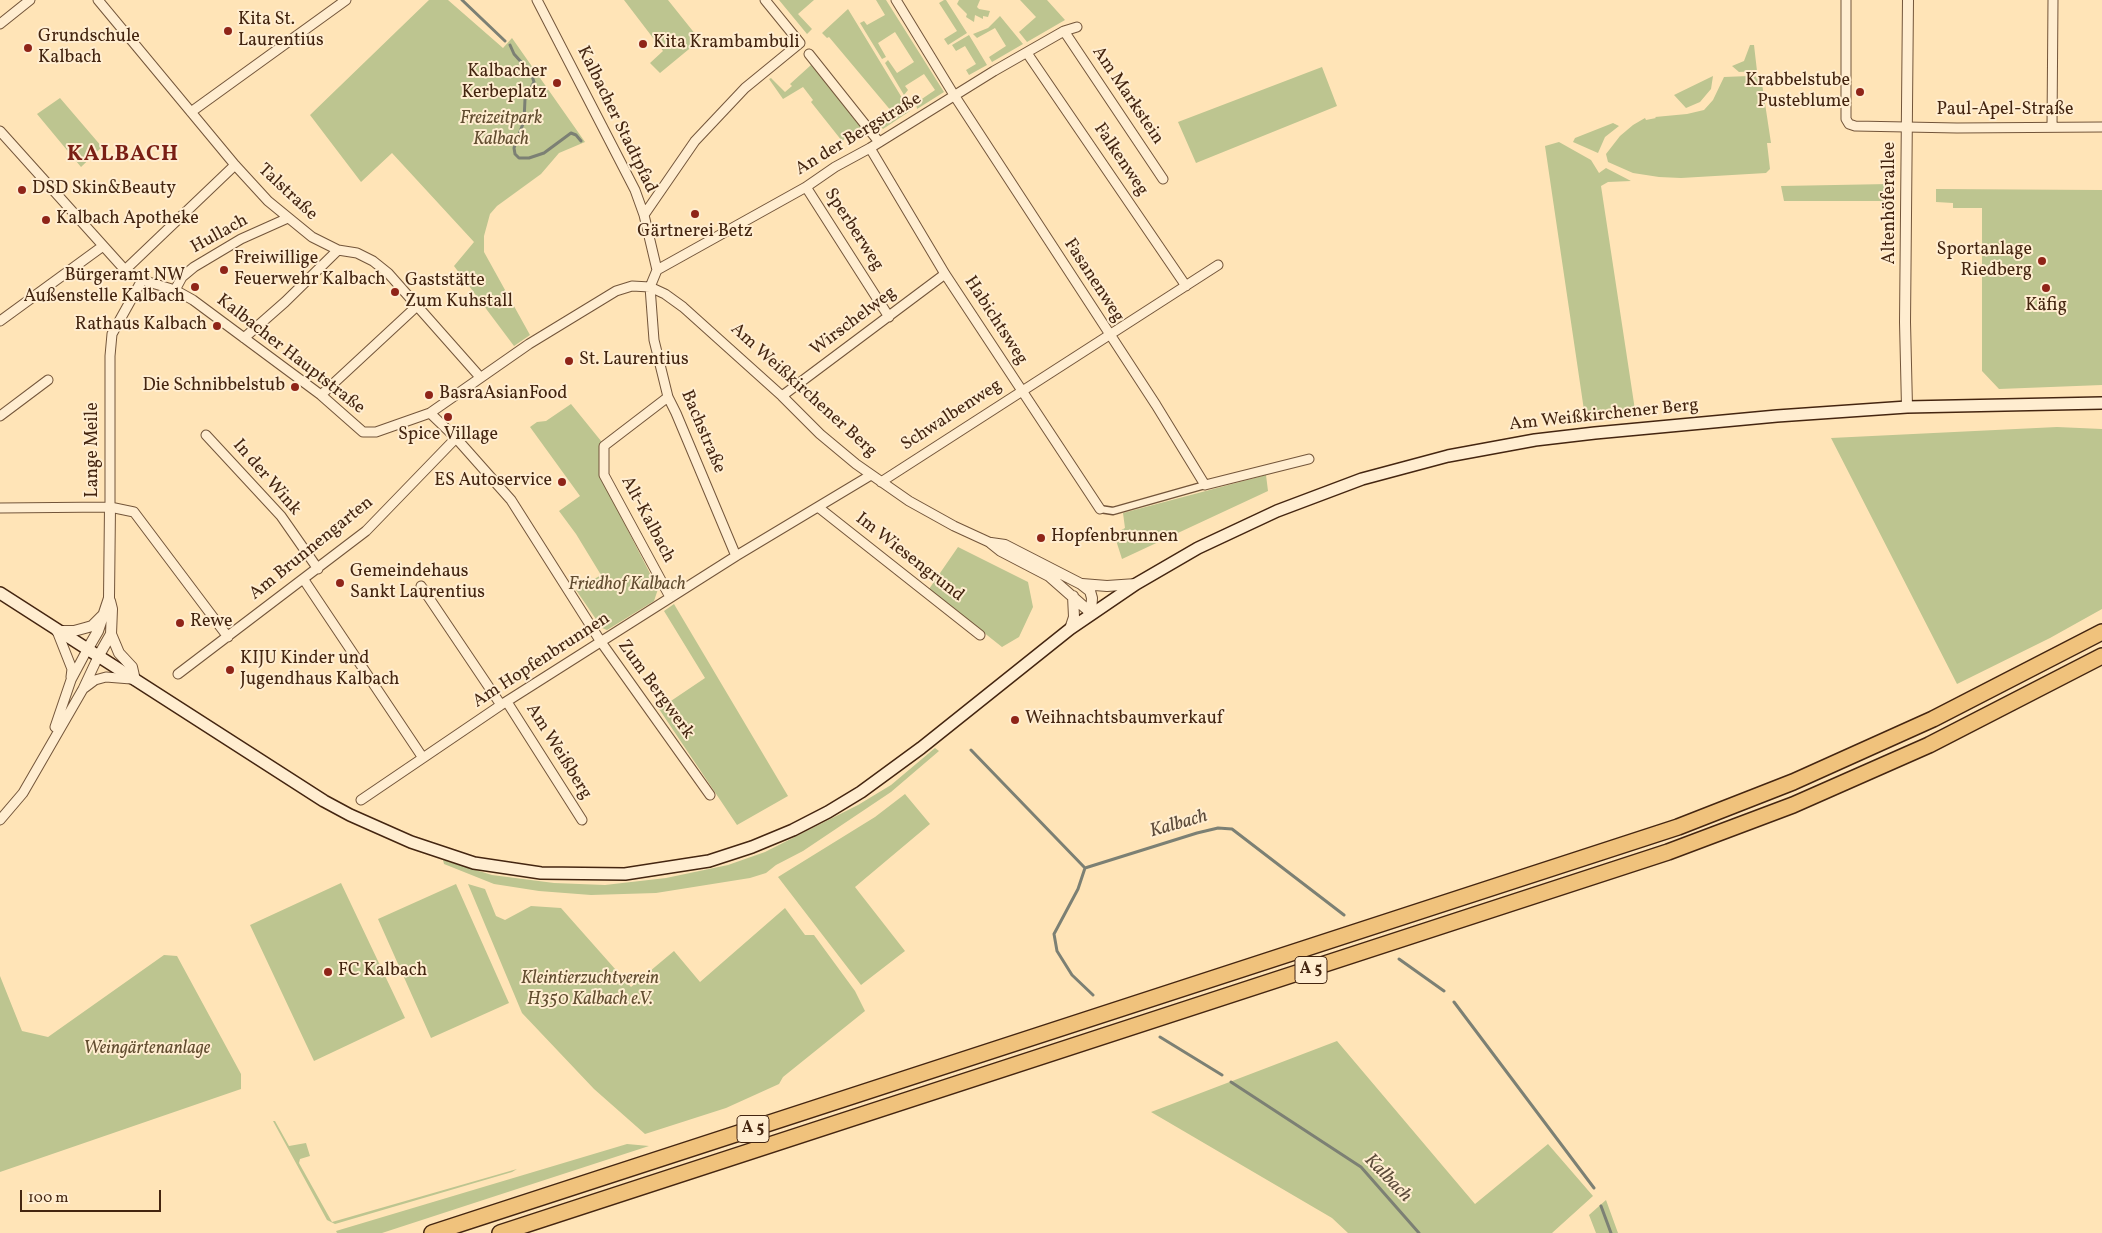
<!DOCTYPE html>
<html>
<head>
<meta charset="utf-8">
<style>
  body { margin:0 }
  #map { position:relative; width:2102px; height:1233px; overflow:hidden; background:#ffe4b7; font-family:Vollkorn,serif }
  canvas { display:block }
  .scale { position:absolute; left:20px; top:1190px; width:141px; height:22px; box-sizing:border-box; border:2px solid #442510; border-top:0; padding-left:6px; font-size:15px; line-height:18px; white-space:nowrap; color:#442510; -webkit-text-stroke:4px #ffedd0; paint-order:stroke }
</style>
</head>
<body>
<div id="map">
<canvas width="2102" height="1233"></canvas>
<div class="scale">100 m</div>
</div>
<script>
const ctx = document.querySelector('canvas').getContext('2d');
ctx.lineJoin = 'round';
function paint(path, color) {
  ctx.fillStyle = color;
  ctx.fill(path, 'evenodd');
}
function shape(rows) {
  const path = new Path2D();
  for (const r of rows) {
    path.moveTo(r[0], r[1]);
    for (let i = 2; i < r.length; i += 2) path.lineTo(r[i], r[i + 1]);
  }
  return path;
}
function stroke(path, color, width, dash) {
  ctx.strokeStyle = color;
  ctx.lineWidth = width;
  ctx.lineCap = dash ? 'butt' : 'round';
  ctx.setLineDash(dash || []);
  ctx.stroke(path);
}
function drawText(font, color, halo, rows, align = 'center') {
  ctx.font = font + ' Vollkorn,serif';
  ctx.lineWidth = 4;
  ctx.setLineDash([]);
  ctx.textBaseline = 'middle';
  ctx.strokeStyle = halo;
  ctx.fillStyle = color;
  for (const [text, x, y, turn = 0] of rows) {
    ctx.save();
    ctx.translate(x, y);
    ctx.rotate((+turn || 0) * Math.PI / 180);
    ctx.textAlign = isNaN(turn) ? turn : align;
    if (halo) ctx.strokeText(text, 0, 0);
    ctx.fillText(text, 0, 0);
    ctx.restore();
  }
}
const green = shape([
  [429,0,448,0,503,48,512,38,585,142,559,153,541,174,497,206,490,214,484,236,484,252,530,335,514,346,454,266,474,242,392,153,361,182,310,115],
  [624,0,668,0,700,40,660,73,650,63,663,51],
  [779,0,814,0,798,14,812,29,807,34],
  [876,0,886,0,944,92,917,109,916,103,935,90,924,74,905,86,908,90,904,95,885,63,888,60,897,73,914,62,895,32,878,43,886,57,882,59,860,23,864,21,867,25,885,15],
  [944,0,946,0,967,33,948,45,944,39,957,31,939,3],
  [959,0,980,0,977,7,979,9,990,11,988,17,983,16,983,19,975,15,974,22,966,17,967,14,957,4],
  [1020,0,1047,0,1065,20,1027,42,1019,32,1036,17],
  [848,9,910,111,883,129,878,124,892,112,829,37,827,38,822,33],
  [1000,16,1023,44,992,62,989,57,1006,46,995,28,977,38,973,34,988,28],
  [969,35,987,65,969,75,966,70,976,64,965,46,956,51,952,45],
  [1750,45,1754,45,1757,71,1739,72,1732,66,1744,61],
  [811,65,861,127,842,141,811,102,813,100,803,87,783,99,769,79,771,78,785,92,792,86,790,84],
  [1322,67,1337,106,1196,163,1178,122],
  [1713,76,1711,89,1700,102,1686,108,1674,95],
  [1749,76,1761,77,1771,143,1767,143,1770,169,1766,173,1681,178,1659,177,1633,173,1608,162,1606,154,1620,136,1633,125,1645,118,1646,120,1656,118,1655,117,1687,114,1704,110,1713,100,1724,77],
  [60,98,102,147,81,167,37,114],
  [1613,123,1619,126,1605,137,1598,153,1573,142,1575,138],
  [1559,142,1591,160,1599,173,1606,168,1631,181,1608,182,1601,186,1635,410,1585,417,1545,146],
  [1889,184,1888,201,1784,201,1781,186],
  [1936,189,2102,190,2102,385,1999,389,1982,371,1982,208,1953,208,1953,203,1936,202],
  [571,404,601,441,600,476,658,589,654,601,607,630,602,628,576,590,601,575,576,534,559,511,580,496,530,427,537,422,546,421],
  [2057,427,2102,429,2102,609,2050,638,1957,684,1831,438],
  [1266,475,1268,491,1122,559,1114,534,1125,528,1123,513],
  [958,547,1028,582,1033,607,1019,637,1002,647,929,589],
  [674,604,788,796,737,825,659,709,705,678,664,611],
  [935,748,939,751,891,792,803,851,776,865,766,873,750,878,656,893,591,895,539,891,494,884,444,864,443,860,492,875,554,883,605,885,666,878,728,865,765,852,858,805,891,785],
  [905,794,930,824,855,887,905,951,861,985,778,877,875,817],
  [341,883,405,1018,314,1061,250,925],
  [456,884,509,1003,431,1038,378,919],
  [468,884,485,889,496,916,505,920,531,906,561,908,631,987,674,951,700,982,785,908,805,935,814,935,855,991,865,1011,783,1077,779,1084,726,1108,645,1134,594,1089,522,1013],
  [164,955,177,956,241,1074,241,1089,0,1172,0,976,22,1031,48,1037],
  [1337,1041,1475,1204,1548,1144,1593,1196,1552,1233,1348,1233,1332,1218,1151,1112],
  [273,1121,275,1121,289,1146,306,1143,310,1156,300,1159,299,1163,332,1222,517,1169,512,1172,335,1224,327,1220],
  [627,1144,649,1146,382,1233,337,1233,336,1231],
  [1606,1200,1618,1233,1596,1233,1589,1215]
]);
const stream = shape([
  [462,0,505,41],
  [510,45,514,54,531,73,534,82,525,99,524,121,514,148,515,154,519,158,529,158,544,153,571,133,576,135,581,141],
  [971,750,1085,868,1197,833,1218,828,1232,829,1344,915],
  [1085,868,1078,889,1054,934,1057,951,1072,975,1093,995],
  [1399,959,1444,991],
  [1454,1002,1594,1188],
  [1160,1037,1222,1075],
  [1231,1082,1361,1167,1419,1233],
  [1601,1206,1611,1233]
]);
const pedestrian = shape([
  [1100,509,1113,511,1205,485]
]);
const minor = shape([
  [98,0,235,165,268,201,312,237,338,250,357,253,373,261,388,273,480,377],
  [537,0,635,190,644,215,657,270,650,287,654,340,668,397,676,413,736,556],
  [896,0,954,95,1156,405,1205,485,1309,459],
  [1846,0,1846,119,1849,124,1855,126,1957,128,2102,127],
  [0,24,30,0],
  [1064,31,1163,179],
  [1027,53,1186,286],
  [809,54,879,142],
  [191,112,346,0],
  [2052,127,2053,0],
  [0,131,125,270,142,280,175,290,193,300,321,395,363,432,376,432,430,413,529,344,616,291,632,286,650,287,665,294,683,307,782,396,820,434,856,464,909,501,954,526,991,543],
  [870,148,945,274,1100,509],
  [806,187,889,317],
  [644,215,695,141,745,88,800,43,765,0],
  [125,270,235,165],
  [657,270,806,187,835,167,870,148,994,71,1064,31,1077,27],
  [175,290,182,277,194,267,241,239,288,218],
  [0,321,103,246],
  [244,338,285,302,338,250],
  [321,395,417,306],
  [782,396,945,274],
  [668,397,604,446,604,475,670,597],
  [430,413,456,438,511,500,601,642,710,795],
  [0,416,48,380],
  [206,435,281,516,318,569],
  [881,482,1218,265],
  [110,507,110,356,112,334,142,280],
  [818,507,980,635],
  [0,508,110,507,134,512,228,637],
  [304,580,423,758],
  [421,586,501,705],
  [57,631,72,669,71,677],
  [178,674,366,531,456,438],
  [83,689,95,680,106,677,131,679],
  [507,702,582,820],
  [55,727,71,680,87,650],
  [361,800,501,705,736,556,871,475],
  [0,820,23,793,83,689,98,657]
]);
const tertiary = shape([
  [1907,407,1905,322,1908,0],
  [991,543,1005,545,1081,584,1090,591,1092,598,1091,613],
  [991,543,1001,551,1049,576,1091,613],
  [1082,584,1107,586,1136,584],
  [1070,629,1074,617,1073,596],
  [57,631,74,631,85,628,92,626,102,616],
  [111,634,119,653,132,667,135,680],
  [87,650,98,631,109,598,110,507],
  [98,657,111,634,112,609,110,601]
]);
const secondary = shape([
  [0,593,324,801,350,815,411,842,474,863,541,873,625,874,709,861,752,847,793,830,828,812,861,792,921,748,1070,629,1136,584,1198,548,1277,511,1362,479,1448,456,1535,440,1595,433,1777,416,1907,407,2102,403]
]);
const motorway = shape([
  [432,1233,1678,827,1793,782,1933,719,2102,632],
  [500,1233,1668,852,1793,805,1929,745,2102,656]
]);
const markers = [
  [228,31,5,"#8f2418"],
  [643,44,5,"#8f2418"],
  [28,48,5,"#8f2418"],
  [557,83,5,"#8f2418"],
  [1860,92,5,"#8f2418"],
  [22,190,5,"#8f2418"],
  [695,214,5,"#8f2418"],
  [46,220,5,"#8f2418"],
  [2042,261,5,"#8f2418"],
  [224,270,5,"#8f2418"],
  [195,287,5,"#8f2418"],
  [2046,288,5,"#8f2418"],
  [395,292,5,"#8f2418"],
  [217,326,5,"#8f2418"],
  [569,361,5,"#8f2418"],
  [295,387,5,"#8f2418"],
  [429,395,5,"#8f2418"],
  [448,417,5,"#8f2418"],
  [562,482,5,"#8f2418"],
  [1041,538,5,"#8f2418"],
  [340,583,5,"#8f2418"],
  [180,623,5,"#8f2418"],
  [230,670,5,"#8f2418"],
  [1015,720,5,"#8f2418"],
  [328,972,5,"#8f2418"]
];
const shields = [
  [1311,970,32],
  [753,1129,32]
];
const shieldNames = [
  ["A 5",1311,970],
  ["A 5",753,1129]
];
const poiNames = [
  ["Kita St.",238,21],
  ["Laurentius",238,42],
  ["Grundschule",38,38],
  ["Kalbach",38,59],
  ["Kita Krambambuli",653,44],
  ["Kalbacher",547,73,"right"],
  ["Kerbeplatz",547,94,"right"],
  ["Krabbelstube",1850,82,"right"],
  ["Pusteblume",1850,103,"right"],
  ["DSD Skin&Beauty",32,190],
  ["Kalbach Apotheke",56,220],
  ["Gärtnerei Betz",695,233,"center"],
  ["Sportanlage",2032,251,"right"],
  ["Riedberg",2032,272,"right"],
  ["Freiwillige",234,260],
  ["Feuerwehr Kalbach",234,281],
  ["Bürgeramt NW",185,277,"right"],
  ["Außenstelle Kalbach",185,298,"right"],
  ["Gaststätte",405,282],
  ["Zum Kuhstall",405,303],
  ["Käfig",2046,307,"center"],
  ["Rathaus Kalbach",207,326,"right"],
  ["St. Laurentius",579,361],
  ["Die Schnibbelstub",285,387,"right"],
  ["BasraAsianFood",439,395],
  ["Spice Village",448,436,"center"],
  ["ES Autoservice",552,482,"right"],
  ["Hopfenbrunnen",1051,538],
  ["Gemeindehaus",350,573],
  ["Sankt Laurentius",350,594],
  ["Rewe",190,623],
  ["KIJU Kinder und",240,660],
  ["Jugendhaus Kalbach",240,681],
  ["Weihnachtsbaumverkauf",1025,720],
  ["FC Kalbach",338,972]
];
const streetNames = [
  ["Am Markstein",1127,96,56],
  ["Paul-Apel-Straße",2005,111],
  ["Kalbacher Stadtpfad",616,120,64],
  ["An der Bergstraße",859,135,-31],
  ["Falkenweg",1120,160,56],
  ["Talstraße",287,193,43],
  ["Altenhöferallee",1891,203,-90],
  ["Sperberweg",853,230,57],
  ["Hullach",220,235,-29],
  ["Fasanenweg",1093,281,57],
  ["Habichtsweg",995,321,57],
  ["Wirschelweg",854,322,-37],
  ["Kalbacher Hauptstraße",290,355,38],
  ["Am Weißkirchener Berg",803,391,42],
  ["Schwalbenweg",952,416,-33],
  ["Am Weißkirchener Berg",1604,416,-6],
  ["Bachstraße",702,432,67],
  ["Lange Meile",94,450,-90],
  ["In der Wink",266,478,49],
  ["Alt-Kalbach",647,520,62],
  ["Am Brunnengarten",312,549,-39],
  ["Im Wiesengrund",909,558,38],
  ["Am Hopfenbrunnen",542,661,-33],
  ["Zum Bergwerk",655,690,54],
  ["Am Weißberg",558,752,58]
];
const parkNames = [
  ["Freizeitpark",501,120],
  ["Kalbach",501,141],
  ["Friedhof Kalbach",627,586],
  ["Kleintierzuchtverein",590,980],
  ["H350 Kalbach e.V.",590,1001],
  ["Weingärtenanlage",147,1050]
];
const waterNames = [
  ["Kalbach",1179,825,-16],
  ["Kalbach",1387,1179,46]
];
const districtNames = [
  ["KALBACH",123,156]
];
paint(green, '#bdc590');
stroke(stream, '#7c8074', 3);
stroke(pedestrian, '#73553a', 9);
stroke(minor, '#73553a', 11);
stroke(tertiary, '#73553a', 12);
stroke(secondary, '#442510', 14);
stroke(motorway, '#442510', 18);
stroke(pedestrian, '#ffedd0', 6);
stroke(minor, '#ffedd0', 9);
stroke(tertiary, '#ffedd0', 10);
stroke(secondary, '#ffedd0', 11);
stroke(motorway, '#f0c27c', 15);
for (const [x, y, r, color] of markers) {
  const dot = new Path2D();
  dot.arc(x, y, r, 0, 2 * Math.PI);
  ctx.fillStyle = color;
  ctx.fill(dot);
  stroke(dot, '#ffedd0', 2);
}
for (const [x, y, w] of shields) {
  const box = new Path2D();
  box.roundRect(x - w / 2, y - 13.5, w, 27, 4);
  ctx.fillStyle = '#ffedd0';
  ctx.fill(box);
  stroke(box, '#442510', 1);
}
drawText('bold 16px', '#442510', null, shieldNames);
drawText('18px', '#442510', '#ffedd0', poiNames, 'left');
drawText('18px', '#442510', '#ffedd0', streetNames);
drawText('italic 18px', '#624d30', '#ffedd0', parkNames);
drawText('italic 19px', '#5c4b3a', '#ffedd0', waterNames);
ctx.letterSpacing = '1px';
drawText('bold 22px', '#7a1f14', '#ffedd0', districtNames);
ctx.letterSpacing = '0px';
</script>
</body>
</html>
